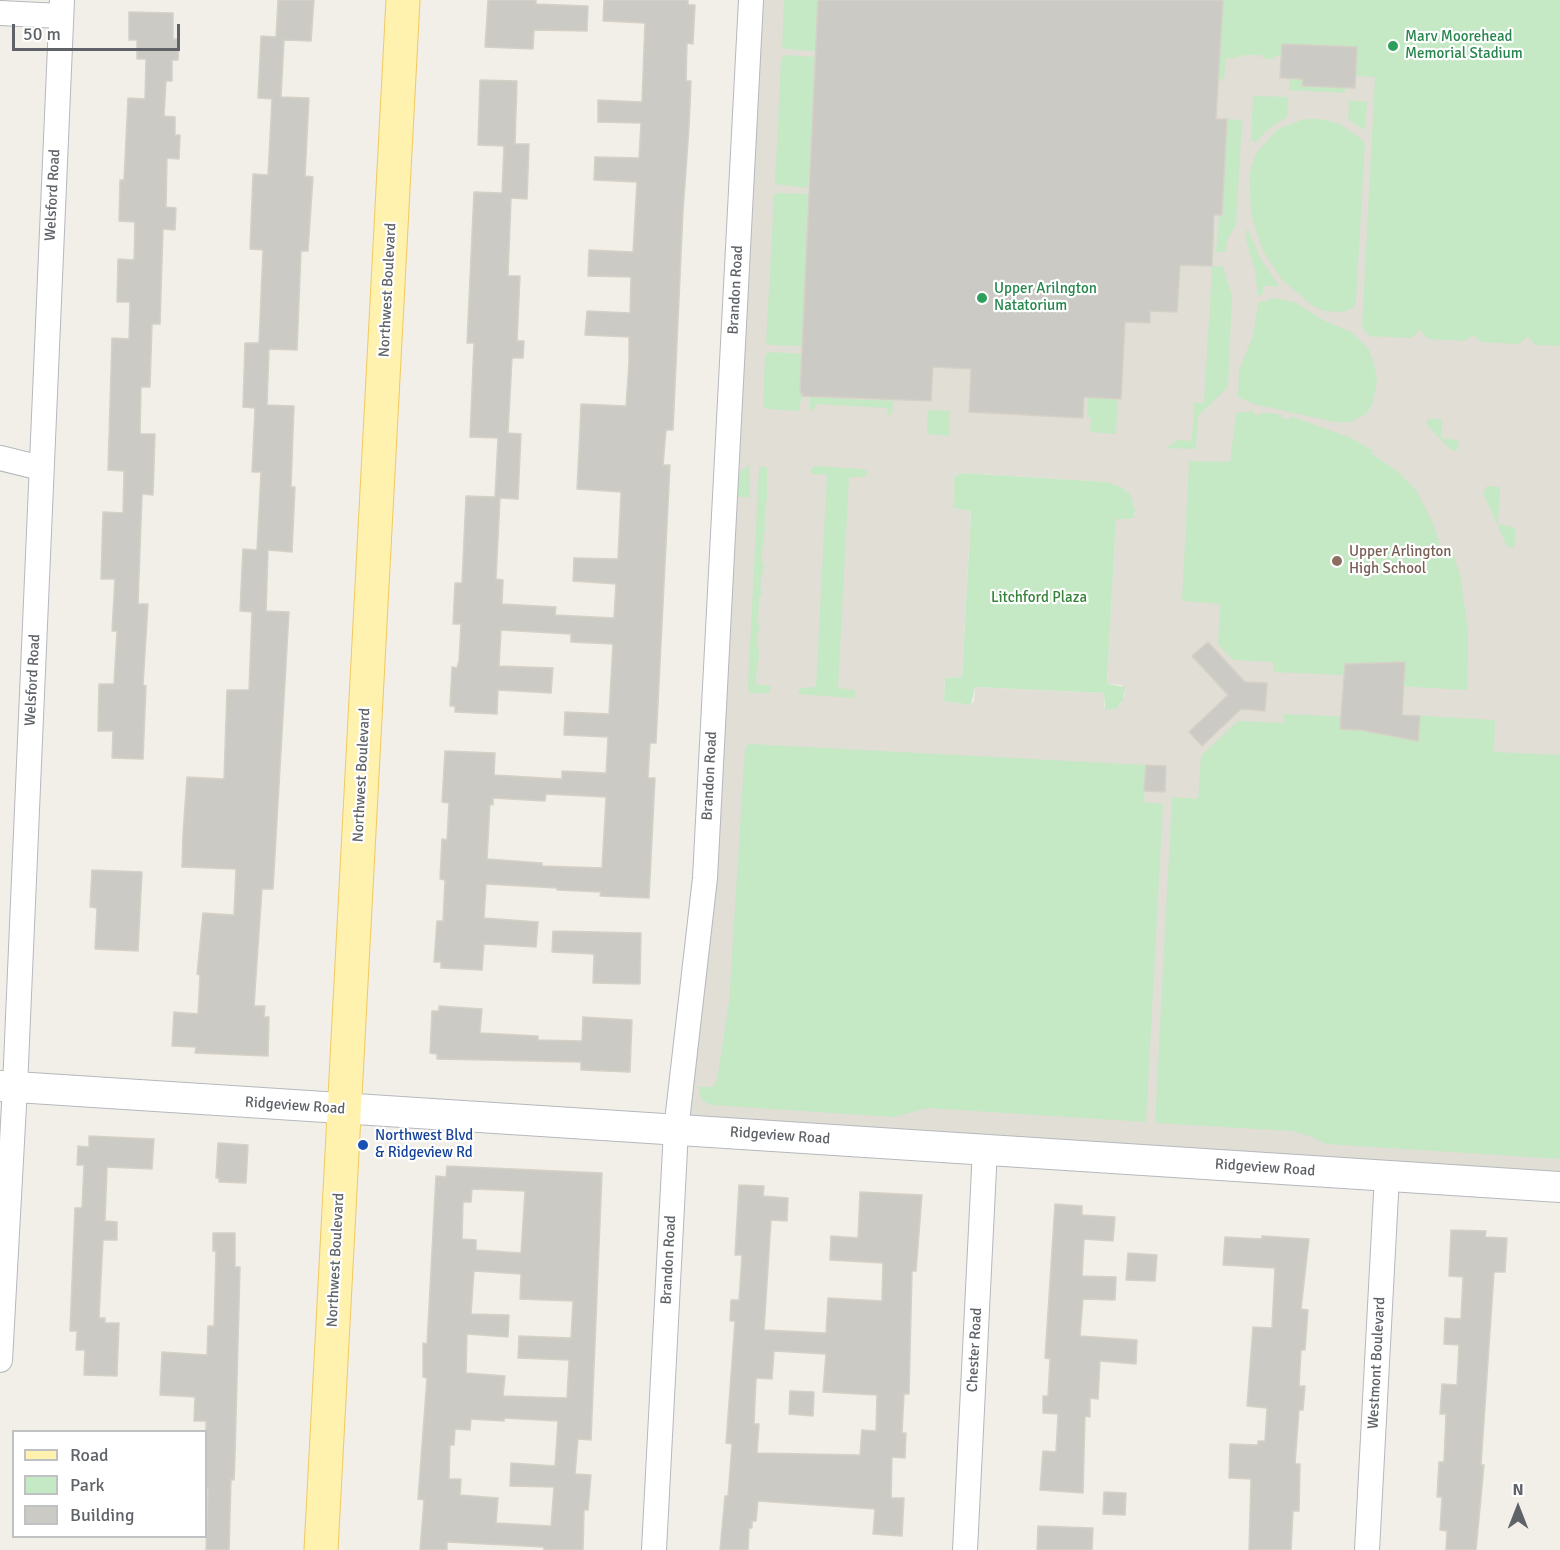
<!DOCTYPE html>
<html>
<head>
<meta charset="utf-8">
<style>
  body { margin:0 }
  #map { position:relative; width:1560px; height:1550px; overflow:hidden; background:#f1efe8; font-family:Signika,sans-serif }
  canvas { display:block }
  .legend { position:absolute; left:12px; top:1430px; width:195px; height:108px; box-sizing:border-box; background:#fff; border:2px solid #bfc1c3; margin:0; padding:8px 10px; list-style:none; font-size:18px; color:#5f6368 }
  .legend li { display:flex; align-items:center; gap:12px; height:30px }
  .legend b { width:30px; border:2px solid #bfc1c3 }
  .north { position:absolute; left:1488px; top:1478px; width:60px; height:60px; -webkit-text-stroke:4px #fff; paint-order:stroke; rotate:0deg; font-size:16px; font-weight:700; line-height:24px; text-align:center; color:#5f6368 }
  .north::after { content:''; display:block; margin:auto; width:21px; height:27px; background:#5f6368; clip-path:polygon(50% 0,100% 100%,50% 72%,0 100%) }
  .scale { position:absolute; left:12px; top:24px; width:168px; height:27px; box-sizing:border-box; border:3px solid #5f6368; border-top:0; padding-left:8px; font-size:18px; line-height:21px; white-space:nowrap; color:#5f6368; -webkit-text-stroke:4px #fff; paint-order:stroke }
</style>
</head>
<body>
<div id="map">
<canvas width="1560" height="1550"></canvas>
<ul class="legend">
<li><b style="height:8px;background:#fff2af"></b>Road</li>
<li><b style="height:16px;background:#c5e8c5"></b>Park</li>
<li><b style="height:16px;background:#cccac5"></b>Building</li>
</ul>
<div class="north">N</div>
<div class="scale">50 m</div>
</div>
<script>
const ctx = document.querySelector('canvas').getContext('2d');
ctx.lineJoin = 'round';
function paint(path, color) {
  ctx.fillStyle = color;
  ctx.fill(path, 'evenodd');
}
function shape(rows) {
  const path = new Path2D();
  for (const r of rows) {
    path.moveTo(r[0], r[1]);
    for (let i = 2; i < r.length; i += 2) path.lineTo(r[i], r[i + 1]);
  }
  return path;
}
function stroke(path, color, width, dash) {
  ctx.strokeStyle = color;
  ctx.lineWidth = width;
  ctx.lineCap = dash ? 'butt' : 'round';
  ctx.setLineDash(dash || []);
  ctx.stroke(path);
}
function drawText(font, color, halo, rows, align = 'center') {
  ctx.font = font + ' Signika,sans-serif';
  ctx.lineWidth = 4.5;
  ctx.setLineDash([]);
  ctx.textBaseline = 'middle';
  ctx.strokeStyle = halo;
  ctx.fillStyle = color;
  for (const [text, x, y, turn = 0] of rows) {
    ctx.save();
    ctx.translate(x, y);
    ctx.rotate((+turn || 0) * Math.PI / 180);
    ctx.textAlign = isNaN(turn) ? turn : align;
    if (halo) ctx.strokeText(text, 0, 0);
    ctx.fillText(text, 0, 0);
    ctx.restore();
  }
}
const education = shape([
  [751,0,1560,0,1560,1187,676,1130],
  [961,473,1107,482,1126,490,1133,503,1135,515,1130,519,1116,518,1107,684,1122,685,1125,694,1120,705,1104,707,1104,693,975,687,974,700,971,705,944,701,945,678,962,677,971,511,953,508,954,477]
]);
const green = shape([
  [784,0,818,0,815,51,786,49,782,46],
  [1223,0,1560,0,1560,346,1535,345,1528,336,1519,344,1481,342,1473,335,1465,341,1428,339,1420,330,1411,338,1369,336,1362,327,1375,77,1356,76,1355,88,1345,88,1345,93,1289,90,1289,79,1280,78,1281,56,1275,56,1274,59,1263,59,1263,55,1260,55,1257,59,1257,55,1245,55,1242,58,1242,55,1238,55,1238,58,1226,58,1224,80,1219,79],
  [786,55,815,57,808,188,775,184,781,58],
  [1253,96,1288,97,1287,117,1267,130,1255,143,1251,140],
  [1349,100,1367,102,1365,130,1348,120],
  [1227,119,1242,120,1236,225,1228,238,1225,252,1216,252],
  [1304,119,1321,119,1340,124,1365,142,1356,302,1353,308,1342,312,1324,311,1313,306,1282,280,1262,249,1251,214,1249,175,1256,153,1278,129],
  [778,193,808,194,806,236,815,237,807,245,802,346,770,345,766,342,774,195],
  [1247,228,1262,261,1279,286,1263,286,1263,294,1258,296,1255,271,1246,240],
  [1212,266,1223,267,1232,296,1228,387,1198,416,1196,449,1166,448,1178,440,1192,441,1194,403,1204,403],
  [1274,298,1294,302,1325,321,1351,332,1368,348,1374,363,1377,381,1373,402,1366,414,1351,422,1335,422,1254,404,1238,397,1239,370,1253,336,1258,303],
  [770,352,802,354,800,393,802,393,799,411,767,409,763,406,765,354],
  [810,397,891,401,893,399,892,414,888,415,887,408,817,404,812,412,810,409],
  [1088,397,1118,399,1116,434,1090,432,1091,418,1087,417],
  [928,410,950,411,949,436,927,434],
  [1253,411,1253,414,1261,415,1262,412,1282,415,1282,418,1289,420,1290,416,1351,438,1373,451,1372,454,1397,471,1416,490,1434,525,1441,549,1451,546,1461,578,1468,632,1467,690,1344,683,1344,675,1273,672,1273,662,1233,660,1218,644,1220,604,1182,601,1189,461,1230,462,1236,413],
  [1428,419,1442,419,1441,438,1457,440,1459,446,1457,450,1451,450,1426,424],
  [750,465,750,498,733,496,736,474],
  [814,466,863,469,868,472,864,477,849,477,838,688,854,690,856,695,853,698,798,694,800,688,816,687,827,475,812,474,810,470],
  [759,467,767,467,767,500,765,505,765,528,761,560,764,565,760,586,762,593,759,598,758,623,760,629,757,634,759,656,755,684,771,686,769,693,749,693,748,685],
  [961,473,1107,482,1121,487,1130,494,1135,510,1134,517,1130,519,1116,519,1107,684,1125,687,1123,700,1117,708,1105,710,1104,693,975,687,971,705,944,701,945,678,962,677,971,511,953,508,954,477],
  [1487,486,1500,487,1498,524,1515,528,1515,544,1512,549,1507,546,1483,493],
  [1354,712,1495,720,1494,752,1560,755,1560,1159,1326,1144,1310,1136,1292,1131,1155,1123,1172,797,1198,799,1201,756,1238,721,1283,723,1284,714,1353,717],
  [749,744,1146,765,1144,802,1163,804,1146,1122,928,1108,894,1117,711,1105,702,1100,698,1087,713,1087,717,1080,729,1002,745,748]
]);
const building = shape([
  [278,0,314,0,311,41,284,40,281,97,309,98,305,176,313,177,308,251,301,251,297,350,269,349,267,405,294,406,291,487,295,487,292,552,268,550,266,611,289,612,273,889,262,889,254,1006,265,1006,264,1017,269,1017,268,1056,195,1053,196,1047,172,1046,174,1012,198,1014,200,975,197,974,203,913,234,915,236,869,182,867,183,834,187,777,224,779,227,690,249,690,252,612,240,611,243,549,257,550,261,472,252,472,255,408,243,407,245,343,259,343,263,250,250,249,253,174,268,175,272,99,258,98,261,36,276,37,278,0],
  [488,0,536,0,536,4,588,6,587,31,534,30,533,49,485,47,488,0],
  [604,0,688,0,688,5,695,5,693,44,687,43,686,81,691,81,689,127,683,211,673,430,666,430,663,465,670,465,656,743,650,743,648,778,655,778,649,898,600,896,601,892,557,890,557,888,486,884,484,918,538,922,536,947,484,944,482,970,441,968,441,962,434,962,437,921,443,921,445,880,440,879,442,839,447,840,449,803,442,802,445,751,495,753,494,775,562,779,562,771,606,773,608,737,564,735,565,712,609,714,613,644,571,642,571,634,501,630,499,666,553,668,551,693,498,690,497,714,455,712,455,706,450,706,452,667,457,668,459,661,461,624,453,624,455,583,462,583,466,496,495,497,498,438,470,437,474,343,467,343,474,192,502,193,504,146,478,145,480,80,517,81,515,144,529,144,527,199,511,198,508,276,520,276,517,341,524,341,523,358,512,358,508,433,521,434,518,499,500,498,496,579,503,580,502,604,556,607,555,615,614,618,616,584,573,581,574,558,618,559,621,492,577,489,580,430,581,404,626,406,629,363,629,337,585,335,587,311,630,313,631,277,588,276,589,250,633,252,637,182,594,180,595,157,639,158,641,123,598,122,598,100,642,102,645,23,603,21,604,0],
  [546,794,606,797,602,868,542,866,542,863,487,859,490,804,493,805,493,798,545,801,546,794],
  [818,0,1223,0,1216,119,1227,119,1222,215,1214,215,1212,266,1180,265,1177,312,1150,311,1150,323,1125,322,1121,399,1084,397,1083,418,969,412,971,369,933,367,931,401,802,396,802,393,800,393,818,0],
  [129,12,173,13,173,39,179,39,178,60,172,60,172,81,166,81,164,116,175,117,175,135,180,135,179,159,167,158,166,207,176,208,175,230,163,229,160,324,152,324,150,387,141,387,140,434,155,434,153,495,142,494,138,604,148,604,143,685,146,686,143,759,112,758,113,731,98,731,99,684,114,684,117,631,112,631,115,579,101,579,103,512,123,513,124,471,108,470,112,338,129,339,130,302,117,302,118,259,134,260,135,222,119,221,120,180,124,180,128,98,145,99,146,59,137,59,137,40,129,40,129,12],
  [1282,44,1357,47,1355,88,1302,86,1303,79,1280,78,1282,44],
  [1208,642,1245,682,1267,683,1265,711,1241,709,1202,746,1189,732,1228,695,1192,656,1208,642],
  [1405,662,1402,715,1420,716,1418,741,1361,730,1340,729,1345,664,1405,662],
  [1146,765,1166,766,1165,792,1144,791,1146,765],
  [92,870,142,872,138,951,95,949,97,908,90,907,92,870],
  [553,931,641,933,640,984,593,983,594,954,552,952,553,931],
  [439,1006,482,1009,480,1033,538,1036,538,1040,582,1041,583,1017,632,1020,630,1072,581,1070,581,1062,437,1059,437,1054,430,1053,432,1011,439,1011,439,1006],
  [89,1136,154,1139,152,1169,107,1167,105,1221,117,1222,117,1240,103,1240,99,1318,105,1318,105,1323,119,1323,117,1376,84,1375,85,1350,76,1350,77,1331,70,1331,75,1208,82,1208,84,1165,77,1165,78,1146,89,1147,89,1136],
  [218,1143,248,1145,246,1183,219,1182,219,1178,216,1178,218,1143],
  [447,1166,602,1173,591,1440,578,1439,575,1474,591,1475,588,1510,584,1510,583,1550,544,1550,544,1547,447,1542,447,1550,420,1550,424,1500,418,1499,427,1378,423,1377,423,1343,427,1344,436,1176,446,1177,447,1166],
  [472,1189,525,1191,521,1253,476,1250,476,1240,462,1239,463,1202,471,1202,472,1189],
  [474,1271,521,1274,520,1299,573,1301,571,1338,519,1336,518,1358,569,1360,567,1398,503,1396,505,1376,466,1373,467,1334,508,1337,509,1315,471,1314,474,1271],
  [504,1418,558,1421,555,1466,511,1463,510,1486,554,1487,551,1526,496,1523,498,1498,460,1495,461,1479,449,1479,450,1445,454,1445,455,1429,470,1430,471,1419,504,1421,504,1418],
  [739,1185,764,1186,763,1196,788,1198,787,1221,771,1220,764,1330,826,1333,828,1298,882,1301,883,1263,830,1260,831,1236,858,1238,860,1192,922,1195,916,1271,912,1271,909,1394,904,1394,902,1433,906,1433,905,1458,892,1457,891,1498,904,1498,902,1536,873,1534,875,1509,758,1501,756,1521,752,1521,752,1528,749,1528,748,1550,720,1550,725,1496,728,1496,732,1444,726,1443,735,1321,730,1321,731,1300,739,1300,742,1255,735,1255,739,1185],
  [774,1351,826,1354,823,1392,877,1395,876,1431,862,1430,860,1455,757,1453,759,1424,754,1424,756,1378,772,1379,774,1351],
  [1055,1204,1082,1206,1082,1215,1115,1217,1113,1241,1084,1239,1082,1276,1116,1277,1115,1300,1083,1299,1080,1336,1137,1340,1136,1364,1100,1361,1098,1399,1090,1398,1090,1417,1085,1416,1083,1493,1040,1490,1043,1451,1056,1452,1058,1414,1043,1413,1043,1396,1048,1396,1050,1359,1045,1358,1055,1204],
  [1451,1230,1486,1231,1485,1237,1507,1238,1505,1272,1494,1272,1481,1465,1484,1465,1476,1550,1446,1550,1447,1531,1440,1530,1442,1497,1437,1497,1439,1462,1444,1462,1446,1414,1440,1414,1442,1384,1457,1385,1459,1345,1444,1344,1445,1318,1461,1319,1463,1277,1449,1276,1451,1230],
  [213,1233,235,1233,235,1267,240,1267,235,1455,234,1480,231,1479,229,1550,206,1550,208,1489,206,1488,206,1421,194,1421,195,1397,160,1395,162,1352,207,1355,208,1326,214,1326,216,1251,213,1251,213,1233],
  [1262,1236,1309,1239,1301,1309,1308,1310,1305,1350,1301,1350,1299,1386,1305,1386,1303,1410,1299,1410,1295,1464,1300,1464,1299,1511,1293,1511,1291,1550,1249,1550,1251,1479,1229,1478,1230,1444,1258,1445,1258,1441,1265,1441,1267,1408,1247,1406,1253,1327,1272,1328,1275,1268,1223,1265,1225,1237,1262,1239,1262,1236],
  [1128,1253,1157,1255,1155,1281,1126,1280,1128,1253],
  [790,1391,814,1392,813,1416,789,1414,790,1391],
  [1104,1492,1126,1493,1125,1515,1103,1514,1104,1492],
  [1038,1526,1093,1528,1092,1550,1037,1550,1038,1526]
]);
const minor = shape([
  [0,13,61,16],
  [0,458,41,468],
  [0,1360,15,1087,62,0],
  [654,1550,676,1130,705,878,751,0],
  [965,1550,985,1149],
  [1367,1550,1387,1175]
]);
const tertiary = shape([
  [0,1086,1560,1187]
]);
const primary = shape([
  [321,1550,403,0]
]);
const markers = [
  [1393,46,6,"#2e9e5b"],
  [982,298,6,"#2e9e5b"],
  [1337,561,6,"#8d6e63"],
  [363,1145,6,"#1a4fb4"]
];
const leisureNames = [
  ["Marv Moorehead",1405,37],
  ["Memorial Stadium",1405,54],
  ["Upper Arilngton",994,289],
  ["Natatorium",994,306]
];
const streetNames = [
  ["Welsford Road",53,195,-87],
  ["Northwest Boulevard",388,290,-87],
  ["Brandon Road",736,290,-87],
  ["Welsford Road",33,680,-87],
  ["Northwest Boulevard",362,775,-87],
  ["Brandon Road",710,776,-87],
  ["Ridgeview Road",295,1106,4],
  ["Ridgeview Road",780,1136,4],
  ["Ridgeview Road",1265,1168,4],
  ["Northwest Boulevard",336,1260,-87],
  ["Brandon Road",669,1260,-87],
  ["Chester Road",975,1350,-87],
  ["Westmont Boulevard",1377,1363,-87]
];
const educationNames = [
  ["Upper Arlington",1349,552],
  ["High School",1349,569]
];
const parkNames = [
  ["Litchford Plaza",1039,598]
];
const transitNames = [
  ["Northwest Blvd",375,1136],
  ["& Ridgeview Rd",375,1153]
];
paint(education, '#e1ded6');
paint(green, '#c5e8c5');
paint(building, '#cccac5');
stroke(building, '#d6d1c6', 1.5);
stroke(minor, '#b5b8bc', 26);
stroke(tertiary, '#b5b8bc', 32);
stroke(primary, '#f2c960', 35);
stroke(minor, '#fff', 24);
stroke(tertiary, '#fff', 30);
stroke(primary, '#fff2af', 33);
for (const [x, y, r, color] of markers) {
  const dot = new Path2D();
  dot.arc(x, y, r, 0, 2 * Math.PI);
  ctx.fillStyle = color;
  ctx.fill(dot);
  stroke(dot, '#fff', 2);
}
drawText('15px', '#27864d', '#fff', leisureNames, 'left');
drawText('15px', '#5f6368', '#fff', streetNames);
drawText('15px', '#785e54', '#fff', educationNames, 'left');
drawText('15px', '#348238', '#fff', parkNames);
drawText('15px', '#164399', '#fff', transitNames, 'left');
</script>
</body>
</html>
